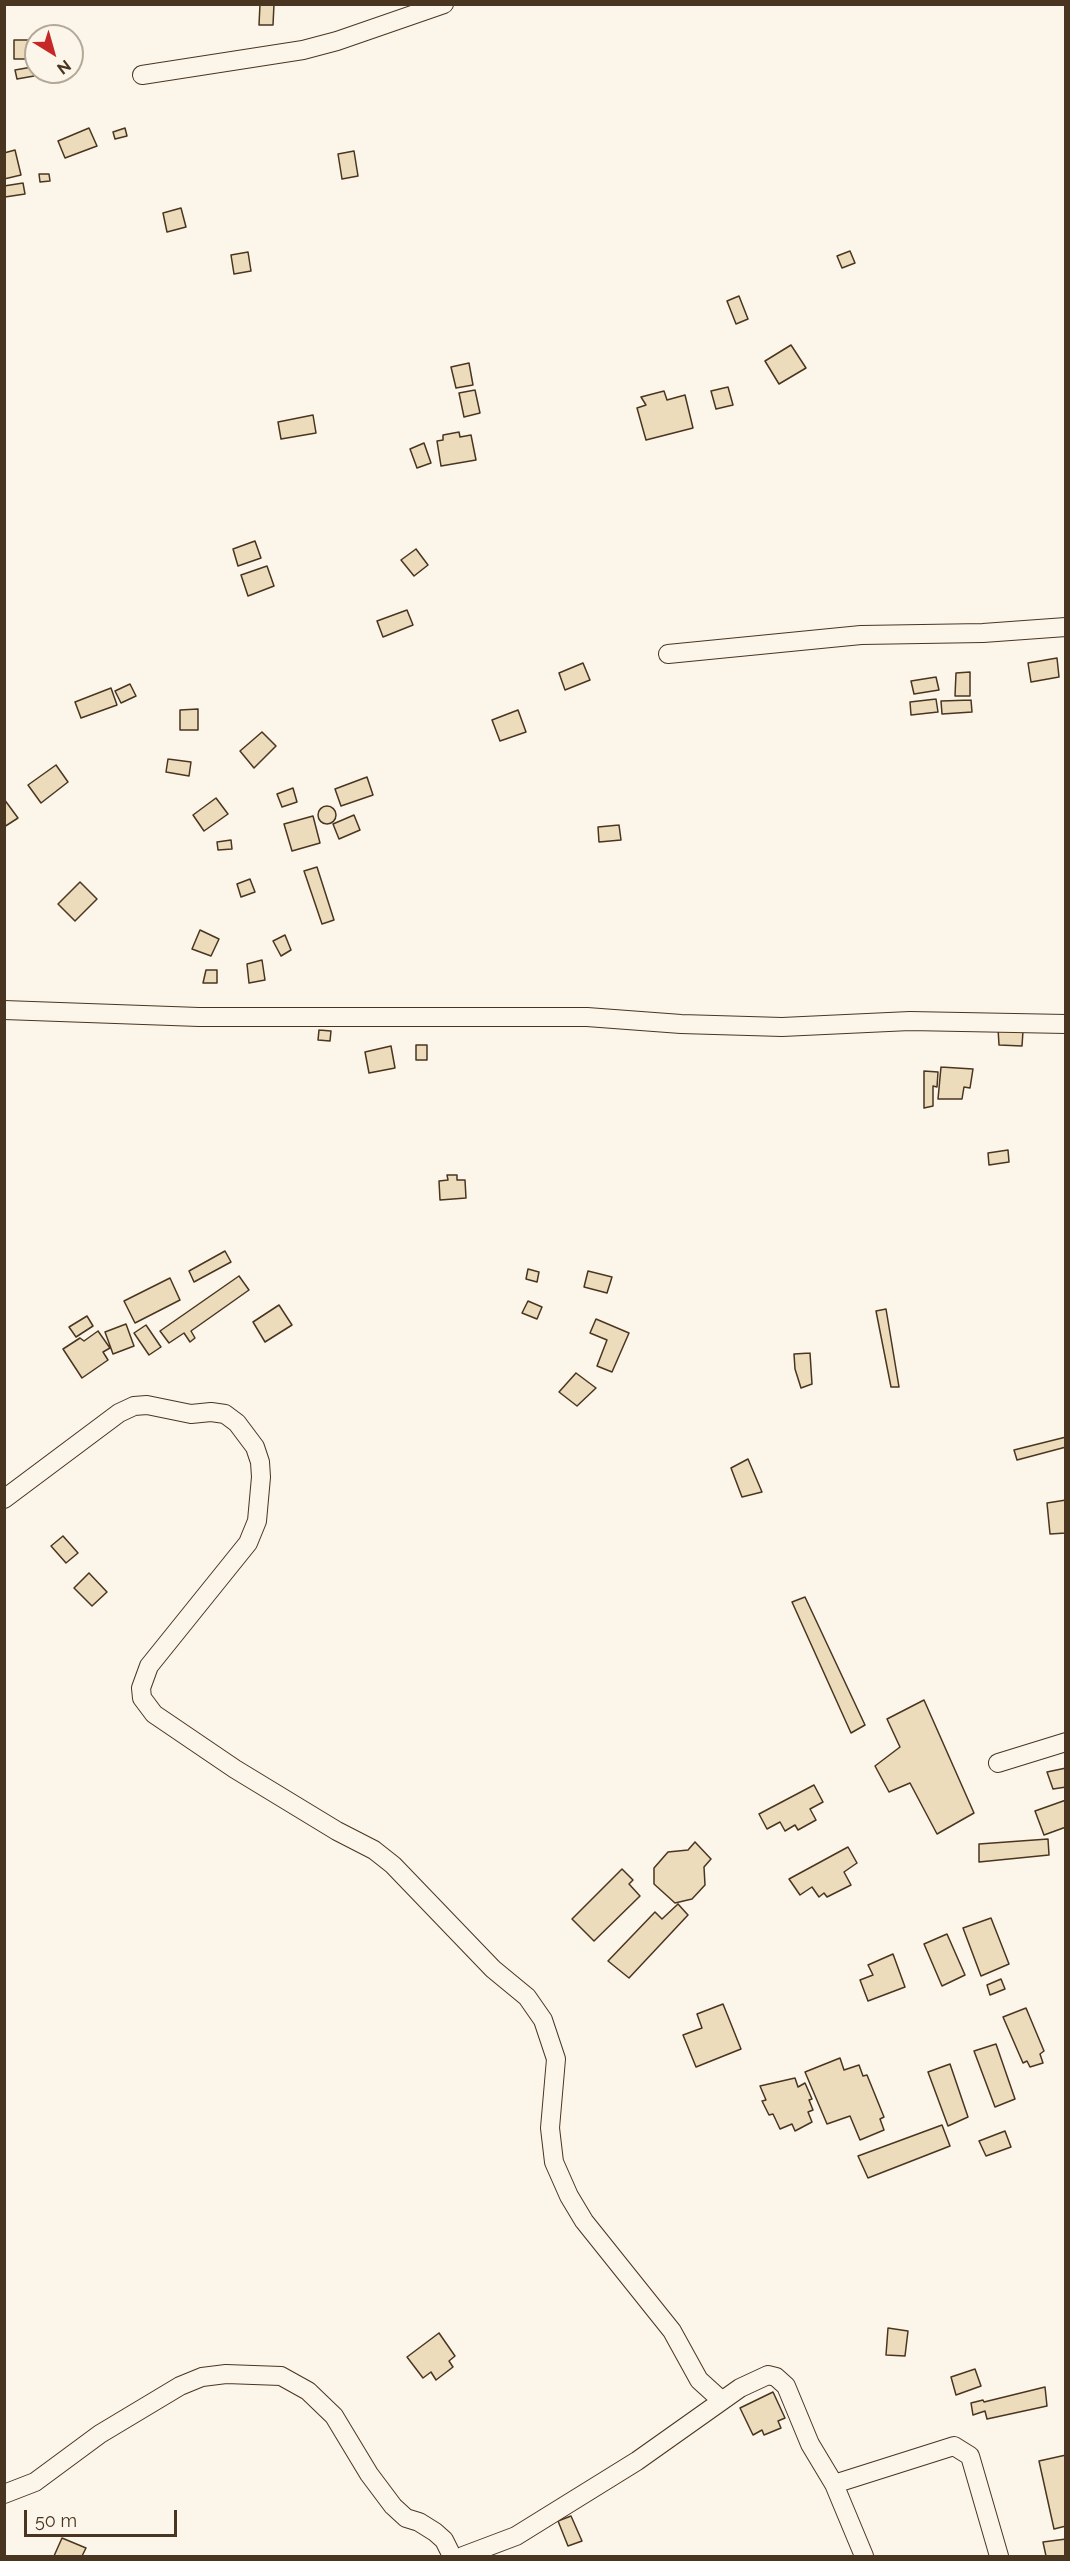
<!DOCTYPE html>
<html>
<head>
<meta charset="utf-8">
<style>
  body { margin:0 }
  #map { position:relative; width:1070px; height:2561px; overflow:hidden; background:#fbf6e9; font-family:Raleway,sans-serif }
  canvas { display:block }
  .frame { position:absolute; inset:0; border:6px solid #4a3520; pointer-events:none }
  .north { position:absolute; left:24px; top:24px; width:60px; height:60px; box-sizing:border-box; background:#fbf6e9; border:2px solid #b4a999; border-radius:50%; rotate:143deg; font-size:16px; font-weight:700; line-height:24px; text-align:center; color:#4a3520 }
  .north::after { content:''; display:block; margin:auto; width:21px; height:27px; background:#c62828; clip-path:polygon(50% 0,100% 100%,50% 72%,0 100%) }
  .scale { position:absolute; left:24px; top:2510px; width:153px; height:27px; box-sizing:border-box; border:3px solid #4a3520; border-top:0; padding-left:8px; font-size:18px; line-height:21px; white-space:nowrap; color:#4a3520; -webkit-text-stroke:4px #fbf6e9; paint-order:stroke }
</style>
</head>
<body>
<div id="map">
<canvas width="1070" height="2561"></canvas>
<div class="frame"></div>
<div class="north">N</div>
<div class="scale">50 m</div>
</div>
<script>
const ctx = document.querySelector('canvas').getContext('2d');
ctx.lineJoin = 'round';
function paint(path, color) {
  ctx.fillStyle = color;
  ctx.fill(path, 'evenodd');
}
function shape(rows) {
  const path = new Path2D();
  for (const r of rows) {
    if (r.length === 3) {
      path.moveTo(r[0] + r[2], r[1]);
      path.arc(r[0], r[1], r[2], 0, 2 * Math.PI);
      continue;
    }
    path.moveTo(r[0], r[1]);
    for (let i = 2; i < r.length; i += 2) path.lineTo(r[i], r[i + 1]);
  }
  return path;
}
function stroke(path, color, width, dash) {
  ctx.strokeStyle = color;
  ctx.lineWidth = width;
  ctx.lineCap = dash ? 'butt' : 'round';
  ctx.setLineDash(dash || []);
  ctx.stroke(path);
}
const building = shape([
  [260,4,274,4,273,25,259,25,260,4],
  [14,40,34,40,34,59,14,59,14,40],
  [32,67,34,76,17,79,15,70,32,67],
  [89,128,97,146,65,158,58,141,89,128],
  [125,128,127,136,115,139,113,132,125,128],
  [15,150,21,175,4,179,4,153,15,150],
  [354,151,358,176,342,179,338,154,354,151],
  [39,174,49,174,50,181,40,182,39,174],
  [23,183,25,194,5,197,4,186,23,183],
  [181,208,186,227,167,232,163,213,181,208],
  [850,251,855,263,842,268,837,256,850,251],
  [248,252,251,271,234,274,231,255,248,252],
  [739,296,748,319,736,324,727,301,739,296],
  [791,345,806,368,779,384,765,361,791,345],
  [469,363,473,385,456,388,451,367,469,363],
  [728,387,733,405,716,409,711,391,728,387],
  [475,390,480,413,464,417,459,393,475,390],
  [664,391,667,400,685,395,693,428,646,440,637,408,646,405,641,397,664,391],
  [313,415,316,433,281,439,278,422,313,415],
  [459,432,460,437,471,435,476,460,441,466,437,441,443,440,443,435,459,432],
  [424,443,431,463,417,468,410,449,424,443],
  [255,541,261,558,238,566,233,549,255,541],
  [416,549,428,565,414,576,401,560,416,549],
  [267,566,274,586,248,596,241,575,267,566],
  [407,610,413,625,383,637,377,621,407,610],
  [1057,658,1059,677,1031,682,1028,663,1057,658],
  [583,663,590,680,565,690,559,673,583,663],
  [970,672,970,696,955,696,956,673,970,672],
  [936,677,939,690,914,694,911,681,936,677],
  [130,684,136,696,121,703,115,691,130,684],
  [111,688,117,705,81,718,75,702,111,688],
  [936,699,938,712,911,715,910,702,936,699],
  [971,700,972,712,942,714,941,701,971,700],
  [198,709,198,730,180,730,180,710,198,709],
  [518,710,526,732,500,741,492,720,518,710],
  [262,732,276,746,254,768,240,751,262,732],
  [168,759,191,762,189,776,166,772,168,759],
  [56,765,68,782,41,803,28,785,56,765],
  [367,777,373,795,341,806,335,789,367,777],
  [293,788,297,802,282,807,277,794,293,788],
  [216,798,228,814,204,831,193,815,216,798],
  [4,799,18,818,4,827,4,799],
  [327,815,9],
  [354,815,360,830,339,839,333,824,354,815],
  [313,816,320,843,292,851,284,824,313,816],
  [619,825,621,840,599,842,598,827,619,825],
  [231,840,232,849,218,850,217,842,231,840],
  [317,867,334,920,322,924,304,871,317,867],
  [250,879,255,892,241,897,237,884,250,879],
  [80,882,97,899,75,921,58,904,80,882],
  [200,930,219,939,211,956,192,949,200,930],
  [285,935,291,950,281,956,273,941,285,935],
  [262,960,265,980,249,983,247,964,262,960],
  [206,970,217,970,217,983,203,983,206,970],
  [998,1028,1023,1031,1022,1046,999,1045,998,1028],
  [319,1030,331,1031,330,1041,318,1040,319,1030],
  [416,1045,427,1045,427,1060,416,1060,416,1045],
  [391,1046,395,1068,369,1073,365,1052,391,1046],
  [941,1067,973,1069,970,1088,964,1087,962,1099,938,1099,941,1067],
  [924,1071,938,1072,937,1087,933,1086,933,1106,924,1108,924,1071],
  [1008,1150,1009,1162,989,1165,988,1153,1008,1150],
  [447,1175,457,1175,457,1180,465,1180,466,1198,440,1200,439,1181,448,1180,447,1175],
  [225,1251,231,1262,194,1282,189,1271,225,1251],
  [528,1269,539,1272,537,1282,526,1279,528,1269],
  [588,1271,612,1277,607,1293,584,1287,588,1271],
  [239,1276,249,1290,191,1331,195,1338,190,1342,184,1333,169,1343,160,1331,239,1276],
  [170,1278,180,1300,135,1323,124,1301,170,1278],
  [528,1301,542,1307,537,1319,522,1313,528,1301],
  [279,1305,292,1325,265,1342,253,1322,279,1305],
  [886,1309,899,1387,891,1387,876,1311,886,1309],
  [87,1316,93,1326,76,1337,69,1327,87,1316],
  [596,1319,629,1333,612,1372,597,1366,607,1340,590,1333,596,1319],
  [126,1324,134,1346,113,1354,105,1332,126,1324],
  [146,1325,161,1347,149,1355,134,1333,146,1325],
  [98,1331,110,1348,103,1352,108,1360,82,1378,63,1349,80,1338,84,1341,98,1331],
  [810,1353,812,1384,801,1388,795,1369,794,1354,810,1353],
  [576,1373,596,1388,577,1406,559,1392,576,1373],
  [1066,1437,1066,1447,1017,1460,1014,1450,1066,1437],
  [748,1459,762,1492,742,1497,731,1468,748,1459],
  [1066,1500,1066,1533,1050,1534,1047,1503,1066,1500],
  [63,1536,78,1553,66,1563,51,1546,63,1536],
  [89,1573,107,1592,92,1606,74,1588,89,1573],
  [805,1597,865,1725,851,1733,792,1602,805,1597],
  [924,1700,974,1813,937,1834,910,1783,889,1792,875,1766,900,1747,887,1719,924,1700],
  [1066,1768,1066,1787,1053,1789,1047,1772,1066,1768],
  [814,1785,823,1802,810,1809,816,1820,798,1830,795,1825,785,1831,780,1822,767,1829,759,1814,814,1785],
  [1066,1800,1066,1827,1044,1835,1035,1811,1066,1800],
  [1048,1839,1049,1855,979,1862,979,1844,1048,1839],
  [695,1842,711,1859,704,1867,705,1885,692,1899,675,1903,654,1884,654,1868,668,1852,688,1850,695,1842],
  [848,1847,857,1863,844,1872,851,1885,827,1897,824,1893,819,1897,812,1887,800,1895,789,1879,848,1847],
  [622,1869,633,1880,629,1884,640,1896,594,1941,572,1919,622,1869],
  [678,1904,688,1915,629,1978,608,1961,655,1912,662,1919,678,1904],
  [991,1918,1009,1964,981,1976,963,1928,991,1918],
  [947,1934,965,1975,942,1986,924,1944,947,1934],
  [893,1954,905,1987,868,2001,860,1980,873,1975,868,1965,893,1954],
  [1001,1979,1005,1989,990,1995,987,1985,1001,1979],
  [723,2004,741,2049,696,2067,683,2035,702,2028,697,2014,723,2004],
  [1026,2008,1044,2051,1040,2054,1043,2063,1030,2067,1027,2061,1023,2063,1003,2017,1026,2008],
  [996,2044,1015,2099,995,2107,974,2051,996,2044],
  [840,2058,844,2070,859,2065,863,2076,867,2075,884,2117,880,2119,884,2130,860,2140,850,2116,827,2124,805,2072,840,2058],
  [950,2064,968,2117,948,2126,928,2072,950,2064],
  [795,2078,798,2087,805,2083,812,2099,809,2100,813,2110,808,2112,812,2122,795,2131,792,2124,780,2129,773,2114,769,2115,762,2101,766,2100,760,2086,795,2078],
  [942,2125,950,2146,868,2178,858,2156,942,2125],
  [1005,2131,1011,2147,986,2156,979,2141,1005,2131],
  [888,2328,908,2331,905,2356,886,2355,888,2328],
  [439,2333,455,2356,449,2361,453,2367,436,2380,431,2372,423,2378,407,2357,439,2333],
  [975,2369,981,2386,956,2395,951,2377,975,2369],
  [1045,2387,1047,2406,987,2419,985,2411,973,2415,971,2403,983,2400,984,2402,1045,2387],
  [773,2392,785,2418,778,2421,781,2428,764,2435,762,2430,753,2435,740,2408,773,2392],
  [1066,2455,1066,2526,1054,2529,1039,2461,1066,2455],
  [571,2516,582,2541,568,2546,558,2521,571,2516],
  [62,2538,86,2548,82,2556,54,2556,62,2538],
  [1066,2539,1066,2556,1046,2556,1043,2542,1066,2539]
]);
const street = shape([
  [142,75,303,50,337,41,444,4],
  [668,654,861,635,983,633,1066,627],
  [4,1010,199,1017,587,1017,681,1024,782,1027,910,1021,1066,1024],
  [4,1499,119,1413,134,1406,147,1405,191,1414,211,1412,225,1414,237,1423,255,1447,260,1462,261,1477,257,1521,248,1543,149,1666,141,1688,142,1698,154,1714,235,1769,337,1831,374,1850,393,1865,493,1969,527,1997,543,2020,556,2059,550,2128,554,2162,569,2196,584,2221,672,2331,699,2380,721,2400],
  [998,1763,1066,1742],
  [834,2484,954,2446,970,2456,999,2556],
  [4,2494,35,2482,100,2434,180,2386,202,2377,226,2374,281,2376,308,2391,334,2416,369,2474,393,2506,406,2518,419,2522,435,2532,444,2540,452,2556],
  [463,2556,516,2536,637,2461,740,2388,768,2375,776,2377,786,2386,810,2444,834,2484,864,2556]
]);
paint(building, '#ecdcbc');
stroke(building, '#4a3520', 1.5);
stroke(street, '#4a3520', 20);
stroke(street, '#fbf6e9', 18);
</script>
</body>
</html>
